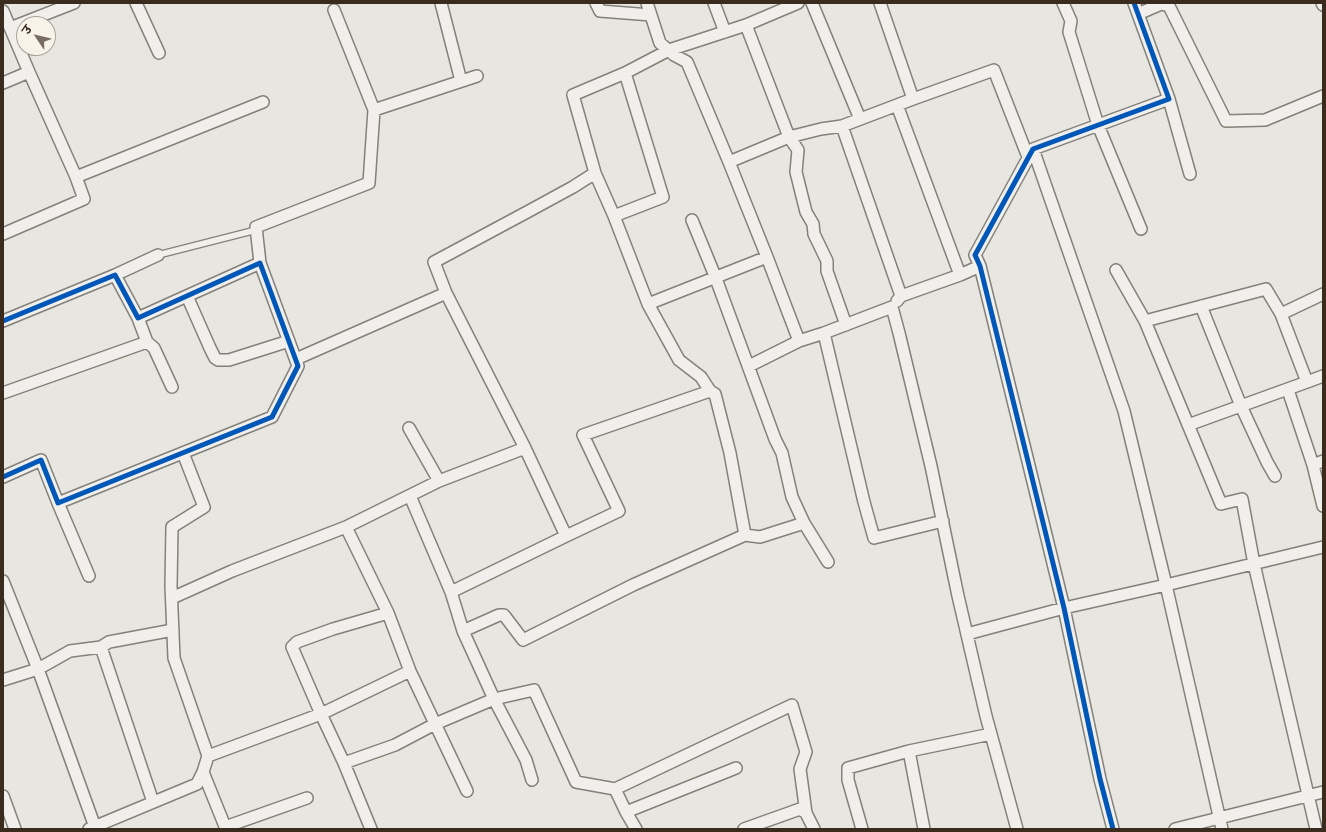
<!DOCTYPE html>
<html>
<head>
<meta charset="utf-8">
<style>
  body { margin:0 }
  #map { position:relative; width:1326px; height:832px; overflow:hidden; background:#e8e6e0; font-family:Mali,"Playpen Sans Deva",sans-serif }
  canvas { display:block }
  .frame { position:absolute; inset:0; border:4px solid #3b2a1e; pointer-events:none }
  .north { position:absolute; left:16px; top:16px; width:40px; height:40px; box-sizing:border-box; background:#f7f3e8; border:1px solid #aca397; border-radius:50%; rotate:305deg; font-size:11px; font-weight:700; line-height:16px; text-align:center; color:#3b2a1e }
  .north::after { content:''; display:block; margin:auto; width:14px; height:18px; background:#786c62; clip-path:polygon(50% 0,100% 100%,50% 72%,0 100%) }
</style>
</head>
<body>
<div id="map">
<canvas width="1326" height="832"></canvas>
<div class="frame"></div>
<div class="north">उ</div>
</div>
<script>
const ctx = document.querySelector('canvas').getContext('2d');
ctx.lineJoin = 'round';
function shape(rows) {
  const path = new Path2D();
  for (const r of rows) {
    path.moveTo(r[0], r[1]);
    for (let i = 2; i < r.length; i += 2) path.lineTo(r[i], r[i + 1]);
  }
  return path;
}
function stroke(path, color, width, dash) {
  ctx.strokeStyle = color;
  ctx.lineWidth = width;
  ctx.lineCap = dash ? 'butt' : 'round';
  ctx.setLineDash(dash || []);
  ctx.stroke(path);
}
const service = shape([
  [158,255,256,230]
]);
const minor = shape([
  [136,3,159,53],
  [441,3,461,81],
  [596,3,600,11,651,15],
  [647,3,660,43,674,55,687,62,729,162,767,257],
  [714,3,725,32],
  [812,3,860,119],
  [1063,3,1071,21,1069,32,1098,125,1141,229],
  [1322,3,1323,5],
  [334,10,374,110],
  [3,11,29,72],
  [1138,14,1161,4,1169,6,1226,121,1265,120,1323,96],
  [746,25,789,137,798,150,796,172,806,212,813,224,814,234,827,261,827,271,846,325],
  [10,28,74,3],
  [625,73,669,50,746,25,798,3],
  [3,83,29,72,76,177,84,199,3,234],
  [913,99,994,70,1028,157],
  [1169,99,1190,174],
  [897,105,960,275],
  [842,126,901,296],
  [1033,149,1124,411,1166,585,1323,547],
  [729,162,789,137,821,129,842,126,913,99,880,3],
  [76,177,263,102],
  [614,216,663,197,625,73,573,95,595,173,614,216,648,304],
  [692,220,715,276,775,439,782,453,792,497,804,523,828,562],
  [260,263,256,227,369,183,374,110,477,76],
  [1116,270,1145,321],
  [115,275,158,255],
  [1323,294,1281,314,1307,382,1323,376],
  [187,296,210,348,215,358,218,360,229,360,289,341],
  [897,301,901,296,960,275,980,266],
  [1201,306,1241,406,1267,462,1275,476],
  [1281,314,1266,289,1145,321,1221,504,1242,499,1254,564,1316,829],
  [138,318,147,342,154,348,172,387],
  [3,321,115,275,138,318,260,263,298,366,272,417,58,503,41,460,3,477],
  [296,359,446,293],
  [749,366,799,341],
  [1288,390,1313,465],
  [710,391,701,377,679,360,648,304,767,257,799,341,824,333],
  [3,393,147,342],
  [1188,425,1307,382],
  [409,428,439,481],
  [525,448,446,293,434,262,529,211,573,187,595,173],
  [183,453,204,507,172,527,171,586,174,658,208,756],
  [1323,461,1313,465,1323,506],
  [58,503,89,576],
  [943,521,874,538,864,502,824,333,892,307,899,333,931,466,958,596,986,716,1017,829],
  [346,527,388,613,410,671,467,791],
  [745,535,760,537,804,523],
  [3,581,38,669,95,827],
  [451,592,463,631,494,699,526,760,532,780],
  [172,598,232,571,346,527,439,481,525,448,566,536,451,592,410,496],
  [388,613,333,629,297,642,292,647,321,714,410,671],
  [463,631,499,615,504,615,523,640,633,585,745,535,730,453,715,394,710,391,583,435,619,511,566,536],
  [967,634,1064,608,1166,585,1222,829],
  [101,647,153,802],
  [3,680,38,669,70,651,101,647,109,642,173,630],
  [909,751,924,829],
  [344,763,395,745,435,724,494,699,534,690,576,782,615,789,626,812],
  [203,772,226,829],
  [615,789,792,705,806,752,800,769,806,813],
  [3,796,15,829],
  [225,827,307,798],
  [89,829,197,784,203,772,208,756,321,714,344,763,371,829],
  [636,829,626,812,736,768],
  [744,829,800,809,806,813,814,829],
  [862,829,848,780,848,768,909,751,991,734],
  [1113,829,1100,779,1064,608,980,266,975,255,1033,149,1169,99,1134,3],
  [1175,829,1323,792]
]);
const cycleway = shape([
  [3,321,115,275,138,318,260,263,298,366,272,417,58,503,41,460,3,477],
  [1113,829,1100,779,1064,608,980,266,975,255,1033,149,1169,99,1134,3]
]);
stroke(service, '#84807a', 8);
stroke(minor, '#84807a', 14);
stroke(service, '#f0efeb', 5.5);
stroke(minor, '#f0efeb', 11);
stroke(cycleway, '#0057b8', 5);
</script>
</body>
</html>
